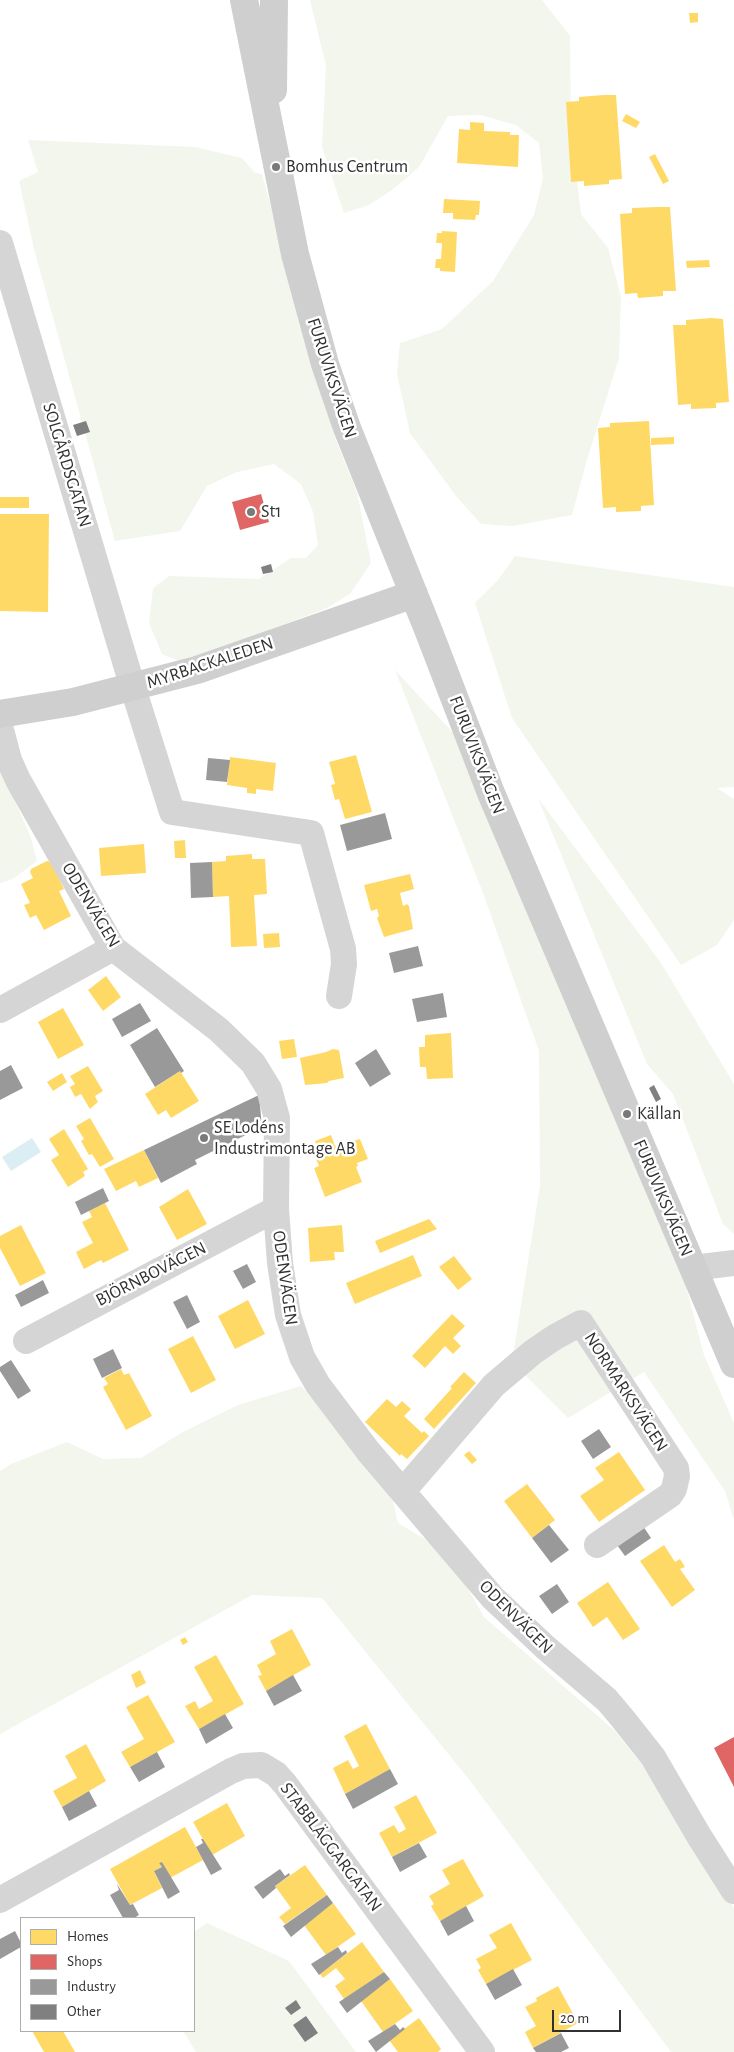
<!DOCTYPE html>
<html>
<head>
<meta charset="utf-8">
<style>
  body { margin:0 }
  #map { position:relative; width:734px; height:2052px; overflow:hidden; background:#fff; font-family:"Alegreya Sans",sans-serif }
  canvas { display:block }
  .legend { position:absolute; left:20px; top:1917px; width:175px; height:115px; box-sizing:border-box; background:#fff; border:1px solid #adadad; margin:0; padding:6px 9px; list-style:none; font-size:15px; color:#313131 }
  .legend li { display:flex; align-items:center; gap:10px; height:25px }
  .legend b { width:25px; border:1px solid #adadad }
  .scale { position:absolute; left:552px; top:2010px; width:69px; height:22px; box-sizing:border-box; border:2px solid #313131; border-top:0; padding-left:6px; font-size:15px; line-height:18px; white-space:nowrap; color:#313131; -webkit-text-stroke:4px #fff; paint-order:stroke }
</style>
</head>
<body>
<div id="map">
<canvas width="734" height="2052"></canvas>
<ul class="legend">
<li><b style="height:14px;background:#ffd966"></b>Homes</li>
<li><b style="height:14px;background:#e06666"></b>Shops</li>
<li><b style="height:14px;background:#999"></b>Industry</li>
<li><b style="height:14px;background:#808080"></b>Other</li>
</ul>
<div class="scale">20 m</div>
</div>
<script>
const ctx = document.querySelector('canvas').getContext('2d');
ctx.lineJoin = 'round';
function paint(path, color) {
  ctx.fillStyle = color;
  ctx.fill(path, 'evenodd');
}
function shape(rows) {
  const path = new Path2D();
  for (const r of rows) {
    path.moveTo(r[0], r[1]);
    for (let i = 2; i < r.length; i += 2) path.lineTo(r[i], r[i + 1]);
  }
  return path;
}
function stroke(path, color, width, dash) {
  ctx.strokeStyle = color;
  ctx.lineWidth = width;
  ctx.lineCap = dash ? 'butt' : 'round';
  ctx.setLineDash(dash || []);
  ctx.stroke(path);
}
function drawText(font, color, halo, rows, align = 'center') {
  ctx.font = font + ' "Alegreya Sans",sans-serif';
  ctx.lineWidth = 5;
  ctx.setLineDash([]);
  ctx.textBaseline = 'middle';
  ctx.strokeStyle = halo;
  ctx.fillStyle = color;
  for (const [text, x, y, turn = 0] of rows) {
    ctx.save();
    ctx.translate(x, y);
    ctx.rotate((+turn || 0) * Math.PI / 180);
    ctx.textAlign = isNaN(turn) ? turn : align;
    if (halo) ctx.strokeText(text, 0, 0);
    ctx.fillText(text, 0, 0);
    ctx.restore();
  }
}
const green = shape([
  [310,0,542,0,570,36,571,131,581,214,608,248,621,297,619,358,586,463,572,515,513,526,481,524,456,496,410,433,397,374,400,343,442,329,493,281,534,215,543,178,539,143,516,125,480,115,448,116,419,167,392,190,369,205,344,213,322,147,326,66],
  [28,140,195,147,242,158,255,173,262,174,335,438,357,492,371,563,350,594,327,608,183,663,162,654,149,623,153,588,169,576,259,579,291,558,306,558,318,545,313,512,301,484,274,464,237,472,207,486,180,531,115,541,34,249,19,181,38,172],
  [515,556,734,587,734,787,717,788,734,799,734,920,717,945,681,965,512,718,475,603,498,580],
  [395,670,456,736,684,1279,704,1355,734,1423,734,1520,725,1491,644,1372,568,1418,512,1362,540,1186,539,1051,483,893],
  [0,767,31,838,37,861,13,879,0,883],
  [538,798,661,963,734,1084,734,1234,723,1224,673,1094,647,1064],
  [301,1386,324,1411,377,1477,393,1501,398,1523,448,1553,484,1617,615,1731,655,1781,734,1908,734,2052,671,2052,471,1782,322,1598,252,1595,0,1734,0,1471,11,1464,67,1442,103,1459,141,1458,181,1433,238,1405],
  [207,1923,289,1961,356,2052,196,2052,183,2031,194,2031,194,1932]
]);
const water = shape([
  [32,1138,41,1152,11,1171,2,1157]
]);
const homes = shape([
  [689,13,698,13,698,22,690,23],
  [603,95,616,95,622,179,609,180,609,184,584,186,584,181,571,182,566,102,579,101,579,97],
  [626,114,640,122,636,128,622,121],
  [470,122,484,123,484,131,510,132,510,135,519,135,518,167,457,163,459,129,470,130],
  [655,154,669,181,663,184,649,157],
  [444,199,480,201,479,215,476,215,475,220,453,219,453,213,443,213],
  [657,207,670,207,676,291,663,291,663,296,638,298,637,293,625,294,620,214,632,213,632,208],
  [442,231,457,232,455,272,440,271,440,268,435,268,436,259,441,259,442,243,436,243,437,233,442,233],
  [709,260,710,267,687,268,686,261],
  [711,318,723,319,729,402,716,403,716,408,691,409,691,404,678,405,673,325,686,325,686,320],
  [649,421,654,505,641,506,641,511,616,512,616,507,603,508,598,428,610,427,610,423],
  [674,437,674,444,651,445,651,438],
  [0,497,29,497,29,508,0,508],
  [0,514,49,514,48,612,0,611],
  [356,755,372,812,345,819,339,799,335,800,331,785,335,784,329,762],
  [230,757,276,763,273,791,256,789,256,794,247,793,247,788,227,785],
  [185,840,186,858,175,858,174,841],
  [144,844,146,873,101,876,99,848],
  [252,854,252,859,265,859,267,894,254,895,257,946,231,947,229,896,213,897,212,862,226,861,226,856],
  [47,861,51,862,64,889,59,891,71,916,44,930,36,915,30,918,24,905,30,903,21,884,33,878,30,872,31,869],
  [410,874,414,889,400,893,403,906,407,904,409,906,413,929,384,937,377,918,379,916,377,909,371,911,364,885],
  [279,933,280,947,264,948,263,934],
  [106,976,121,997,103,1011,88,990],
  [63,1008,84,1045,58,1059,38,1022],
  [451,1033,453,1078,427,1079,426,1067,420,1067,419,1047,425,1047,425,1035],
  [294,1039,297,1057,282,1059,279,1041],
  [333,1049,339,1050,344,1078,329,1081,327,1083,305,1085,300,1058,326,1052],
  [88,1066,103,1091,95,1096,98,1102,90,1109,81,1094,75,1097,70,1087,75,1084,70,1076],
  [180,1071,199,1101,171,1118,166,1110,158,1115,145,1094],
  [62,1073,67,1082,53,1091,47,1082],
  [90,1118,114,1159,100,1167,92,1154,89,1155,81,1141,84,1139,76,1126],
  [64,1129,88,1169,83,1172,85,1176,68,1187,51,1160,59,1155,49,1139],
  [331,1135,335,1146,360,1139,368,1159,357,1163,358,1166,356,1167,362,1182,325,1197,314,1168,319,1166,314,1154,319,1152,315,1141],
  [144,1150,158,1178,139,1187,136,1181,116,1191,104,1169],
  [188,1189,207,1224,177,1240,159,1207],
  [105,1203,129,1250,103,1263,101,1260,84,1269,76,1252,93,1243,82,1222,92,1217,89,1211],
  [429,1219,437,1229,380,1253,375,1241],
  [21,1225,46,1273,20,1286,0,1248,0,1236],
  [342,1225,344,1252,334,1252,335,1260,310,1262,308,1228],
  [413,1255,422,1276,355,1304,346,1283],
  [454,1256,472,1279,458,1290,439,1267],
  [248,1300,265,1334,235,1349,218,1316],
  [452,1314,465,1326,453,1338,461,1346,453,1354,445,1346,425,1368,412,1356],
  [193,1336,216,1380,191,1393,168,1349],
  [121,1369,124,1375,129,1373,152,1416,126,1430,103,1387,108,1384,104,1378],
  [464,1372,476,1383,434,1429,424,1419,452,1388,450,1387],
  [387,1399,396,1407,402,1401,411,1409,404,1416,422,1433,424,1431,429,1436,407,1459,401,1454,400,1456,365,1422],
  [469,1451,477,1460,472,1464,464,1455],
  [619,1452,645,1490,599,1522,580,1496,604,1480,595,1468],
  [527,1484,555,1520,532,1538,504,1501],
  [664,1545,675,1562,680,1559,685,1567,680,1569,695,1590,672,1607,640,1561],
  [608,1582,640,1629,623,1640,607,1617,593,1627,577,1603],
  [292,1629,311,1665,266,1691,258,1676,262,1675,257,1665,276,1654,270,1641],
  [185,1637,188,1642,183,1645,180,1640],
  [216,1655,244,1704,199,1729,185,1706,195,1701,199,1709,213,1701,194,1667],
  [140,1670,146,1683,136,1688,131,1675],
  [148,1695,175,1742,130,1767,121,1752,144,1739,126,1707],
  [366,1724,390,1769,345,1794,333,1768,348,1760,353,1769,359,1766,344,1736],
  [86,1744,106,1781,62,1807,53,1791,77,1778,65,1756],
  [416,1795,437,1833,392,1857,379,1833,394,1825,399,1833,406,1829,394,1807],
  [227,1803,245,1836,212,1855,193,1822],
  [185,1827,203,1860,170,1878,162,1862,159,1863,162,1867,154,1871,162,1888,130,1905,110,1869],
  [463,1859,484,1896,440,1921,431,1906,434,1904,429,1896,450,1884,442,1870],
  [305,1865,327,1895,285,1924,279,1917,291,1908,275,1886],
  [333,1903,356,1934,326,1955,304,1925],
  [511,1923,532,1960,486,1984,478,1970,481,1968,476,1959,497,1948,489,1935],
  [362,1942,384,1972,344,1999,335,1986,345,1979,336,1968,323,1978,320,1974],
  [390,1979,413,2011,383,2032,361,2001],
  [558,1986,578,2023,533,2048,525,2032,536,2026,525,2007,537,2001,536,1998],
  [419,2018,441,2049,438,2052,398,2052,389,2040],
  [32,2031,63,2031,75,2052,44,2052]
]);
const shops = shape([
  [261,494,269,522,240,530,232,502],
  [734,1737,734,1787,714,1748]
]);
const industry = shape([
  [208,758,230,760,227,782,206,780],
  [385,813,392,839,347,851,340,825],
  [212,862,213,897,191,898,190,863],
  [418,946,423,966,394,973,389,953],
  [443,993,447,1017,417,1022,412,999],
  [140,1003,151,1021,122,1037,112,1019],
  [157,1028,184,1071,181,1073,180,1071,155,1087,130,1045],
  [376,1049,391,1074,370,1087,355,1063],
  [11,1065,23,1088,0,1100,0,1071],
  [259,1095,262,1127,195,1160,197,1164,161,1183,144,1150],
  [103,1188,109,1201,81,1215,75,1202],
  [247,1264,256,1282,243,1289,233,1271],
  [43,1280,49,1293,21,1307,15,1295],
  [187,1295,200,1322,187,1329,173,1302],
  [113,1349,122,1368,102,1378,93,1359],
  [11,1360,31,1391,18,1399,0,1371,0,1367],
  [599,1429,611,1447,593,1459,581,1441],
  [549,1525,569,1550,551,1563,532,1538],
  [643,1526,651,1538,625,1556,617,1545],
  [557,1584,569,1602,552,1614,539,1596],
  [293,1675,302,1691,274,1706,266,1691],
  [225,1714,233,1728,206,1744,199,1729],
  [157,1752,165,1767,139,1782,130,1767],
  [390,1769,398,1784,353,1809,345,1794],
  [89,1791,97,1806,69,1821,62,1807],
  [201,1839,203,1839,222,1869,211,1875,196,1847,203,1843],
  [419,1843,427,1857,400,1872,392,1857],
  [162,1862,180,1892,168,1899,154,1871,162,1867,159,1863],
  [280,1869,285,1876,289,1873,290,1875,275,1886,276,1888,263,1899,254,1887],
  [117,1884,130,1905,133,1904,139,1915,134,1918,123,1918,110,1895,119,1890],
  [327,1895,333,1903,291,1937,283,1926],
  [466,1906,474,1921,448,1936,440,1921],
  [15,1931,21,1943,21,1947,0,1959,0,1939],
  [338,1947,342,1953,346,1950,347,1953,319,1975,311,1964],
  [513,1969,522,1985,495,2000,486,1984],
  [384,1972,390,1979,347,2013,339,2002],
  [395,2024,400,2030,403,2027,405,2029,376,2052,368,2041],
  [561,2033,569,2048,561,2052,536,2052,533,2048]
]);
const building = shape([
  [86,421,90,432,77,436,73,425],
  [271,564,273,572,263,574,261,567],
  [654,1085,661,1099,656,1102,649,1088],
  [296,2000,301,2008,291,2015,285,2008],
  [306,2016,318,2033,305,2042,293,2025]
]);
const street = shape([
  [0,243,133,688,172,812,311,833,343,949,344,964,339,996],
  [0,726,9,760,18,780,113,948,219,1030,253,1063,269,1089,277,1118,276,1209,280,1263,288,1315,302,1357,318,1385,368,1451,493,1598,545,1647,607,1700,623,1719,653,1757,699,1836,734,1891],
  [0,1010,113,948],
  [693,1268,734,1263],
  [26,1341,276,1209],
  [403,1491,494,1385,533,1352,555,1337,581,1323,676,1468,677,1476,674,1489,670,1495,597,1545],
  [0,1900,231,1771,243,1766,261,1765,276,1774,285,1784,482,2052]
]);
const secondary = shape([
  [244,0,295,254,325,364,347,428,429,632,491,793,734,1364],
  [273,90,274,0],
  [0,714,73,702,197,670,414,594]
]);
const markers = [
  [276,167,5,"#797979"],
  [251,512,5,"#797979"],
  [627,1114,5,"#797979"],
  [204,1138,5,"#797979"]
];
const poiNames = [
  ["Bomhus Centrum",286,167],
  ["St1",261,512],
  ["Källan",637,1114],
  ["SE Lodéns",214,1128],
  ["Industrimontage AB",214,1149]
];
const streetNames = [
  ["FURUVIKSVÄGEN",332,378,72],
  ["SOLGÅRDSGATAN",67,465,73],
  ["MYRBACKALEDEN",210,663,-18],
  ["FURUVIKSVÄGEN",477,755,69],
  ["ODENVÄGEN",91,905,59],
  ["FURUVIKSVÄGEN",663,1198,67],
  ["BJÖRNBOVÄGEN",151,1274,-27],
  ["ODENVÄGEN",285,1278,82],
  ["NORMARKSVÄGEN",626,1392,57],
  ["ODENVÄGEN",516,1617,45],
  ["STABBLÄGGARGATAN",331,1847,53]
];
paint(green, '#f3f6ed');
paint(water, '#daeef4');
paint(homes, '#ffd966');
paint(shops, '#e06666');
paint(industry, '#999');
paint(building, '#808080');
stroke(street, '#d5d5d5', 26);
stroke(secondary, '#cfcfcf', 28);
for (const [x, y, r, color] of markers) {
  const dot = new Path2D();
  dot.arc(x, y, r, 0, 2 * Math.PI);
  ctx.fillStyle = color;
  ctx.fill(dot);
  stroke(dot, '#fff', 2);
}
drawText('18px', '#313131', '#fff', poiNames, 'left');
drawText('18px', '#313131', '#fff', streetNames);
</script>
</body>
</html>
